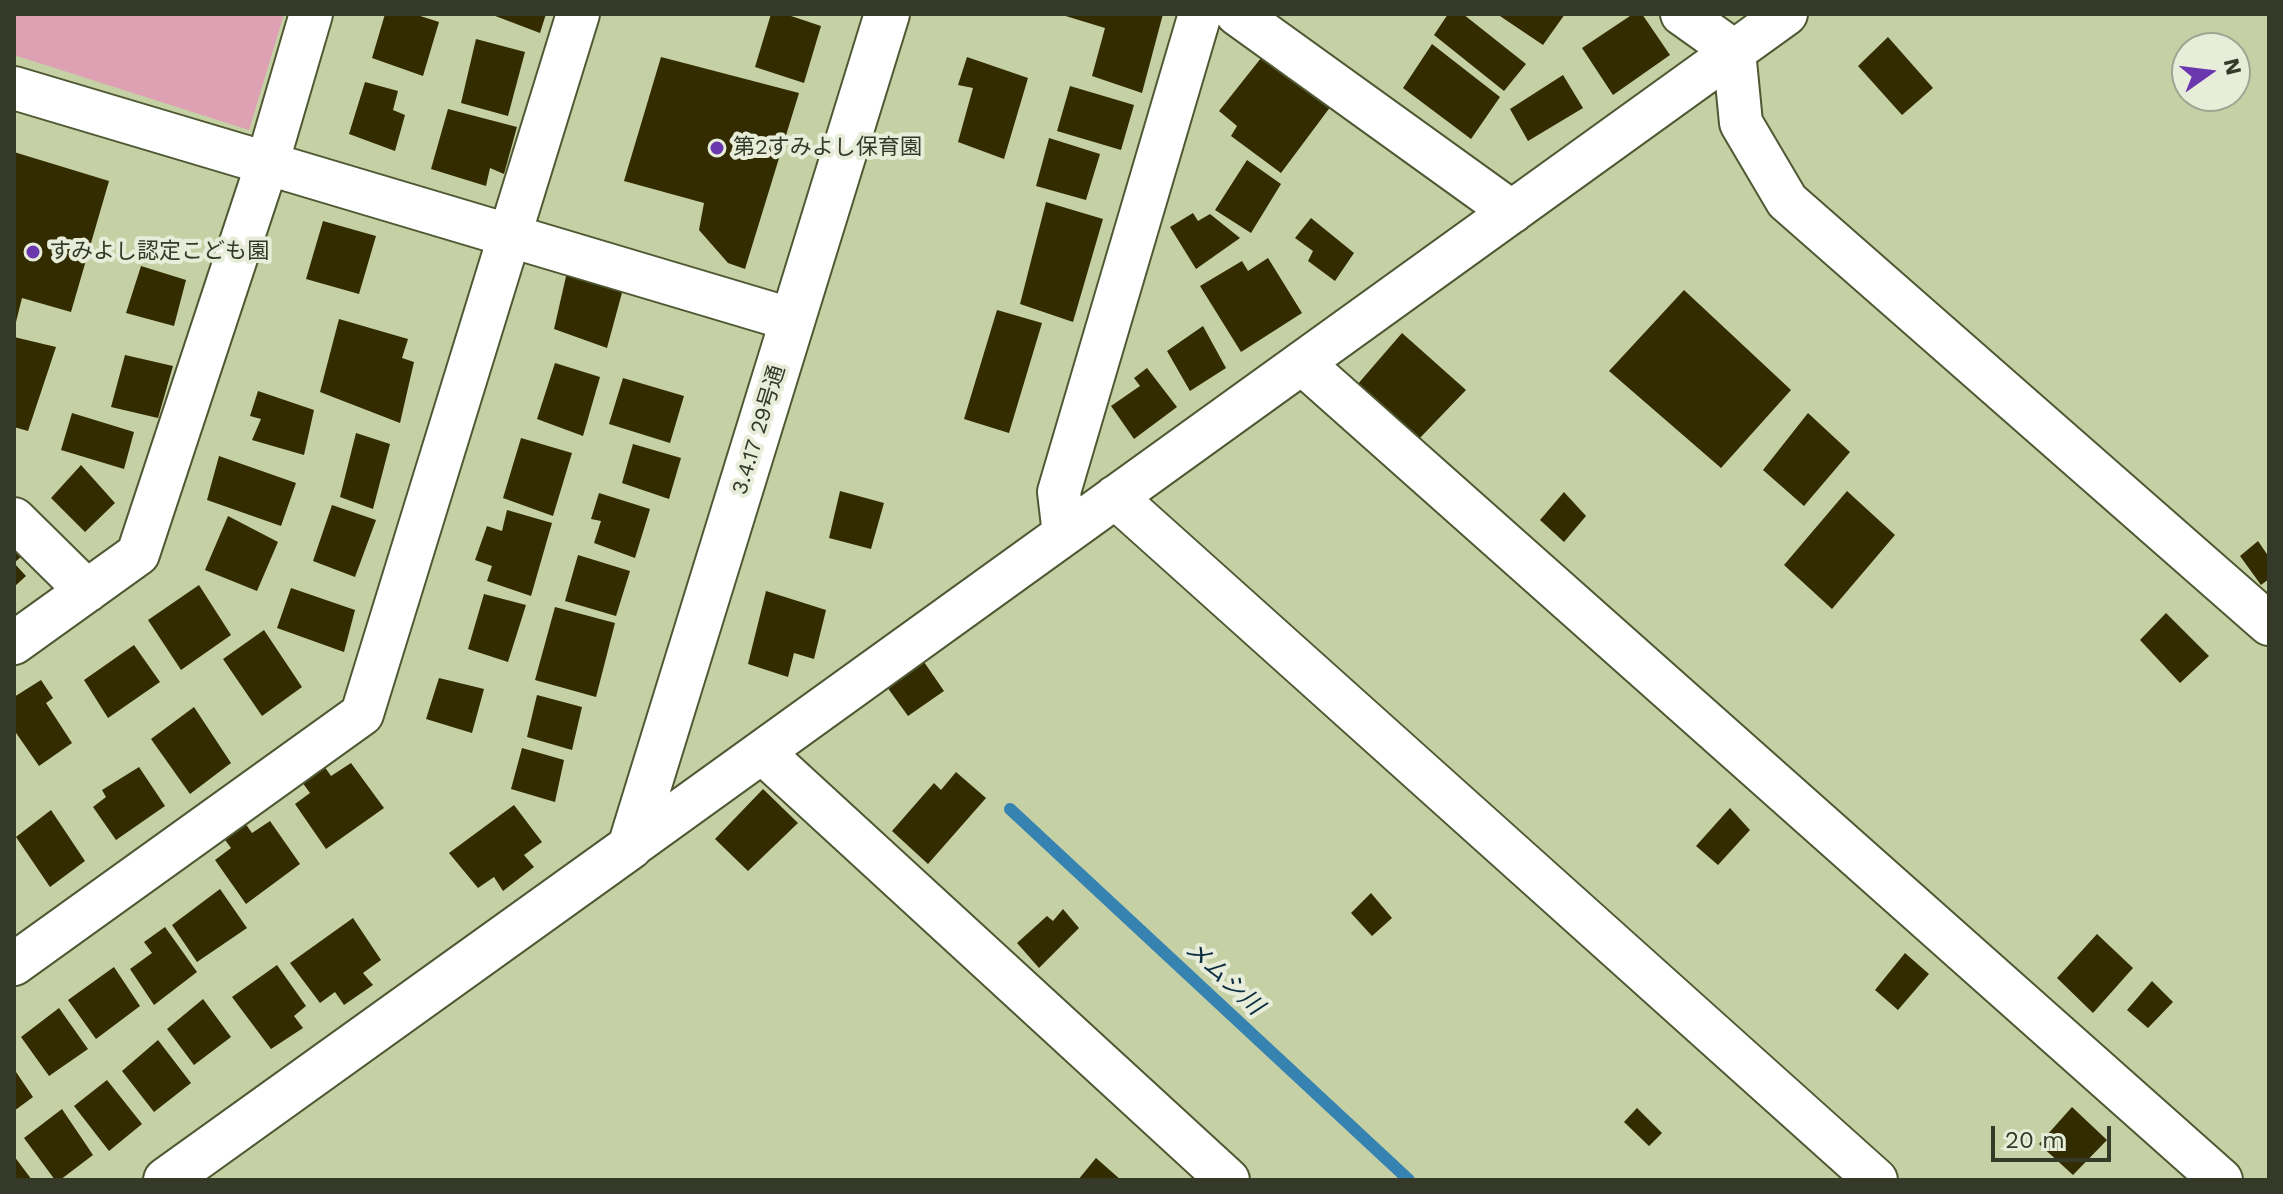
<!DOCTYPE html>
<html>
<head>
<meta charset="utf-8">
<style>
  body { margin:0 }
  #map { position:relative; width:2283px; height:1194px; overflow:hidden; background:#c5d0a5; font-family:"Work Sans",sans-serif }
  canvas { display:block }
  .frame { position:absolute; inset:0; border:16px solid #353928; pointer-events:none }
  .north { position:absolute; left:2171px; top:32px; width:80px; height:80px; box-sizing:border-box; background:#e7edd8; border:2px solid #a0a592; border-radius:50%; rotate:76deg; font-size:22px; font-weight:700; line-height:32px; text-align:center; color:#353928 }
  .north::after { content:''; display:block; margin:auto; width:28px; height:36px; background:#6b37ae; clip-path:polygon(50% 0,100% 100%,50% 72%,0 100%) }
  .scale { position:absolute; left:1991px; top:1126px; width:120px; height:36px; box-sizing:border-box; border:4px solid #353928; border-top:0; padding-left:10px; font-size:24px; line-height:28px; white-space:nowrap; color:#353928; -webkit-text-stroke:6px #e7edd8; paint-order:stroke }
</style>
</head>
<body>
<div id="map">
<canvas width="2283" height="1194"></canvas>
<div class="frame"></div>
<div class="north">N</div>
<div class="scale">20 m</div>
</div>
<script>
const ctx = document.querySelector('canvas').getContext('2d');
ctx.lineJoin = 'round';
function paint(path, color) {
  ctx.fillStyle = color;
  ctx.fill(path, 'evenodd');
}
function shape(rows) {
  const path = new Path2D();
  for (const r of rows) {
    path.moveTo(r[0], r[1]);
    for (let i = 2; i < r.length; i += 2) path.lineTo(r[i], r[i + 1]);
  }
  return path;
}
function stroke(path, color, width, dash) {
  ctx.strokeStyle = color;
  ctx.lineWidth = width;
  ctx.lineCap = dash ? 'butt' : 'round';
  ctx.setLineDash(dash || []);
  ctx.stroke(path);
}
function drawText(font, color, halo, rows, align = 'center') {
  ctx.font = font + ' "Work Sans","Noto Sans JP",sans-serif';
  ctx.lineWidth = 8;
  ctx.setLineDash([]);
  ctx.textBaseline = 'middle';
  ctx.strokeStyle = halo;
  ctx.fillStyle = color;
  for (const [text, x, y, turn = 0] of rows) {
    ctx.save();
    ctx.translate(x, y);
    ctx.rotate((+turn || 0) * Math.PI / 180);
    ctx.textAlign = isNaN(turn) ? turn : align;
    if (halo) ctx.strokeText(text, 0, 0);
    ctx.fillText(text, 0, 0);
    ctx.restore();
  }
}
const green = shape([
  [14,14,284,14,249,130,14,55]
]);
const stream = shape([
  [1010,809,1409,1180]
]);
const building = shape([
  [385,14,414,14,439,22,423,76,372,58],
  [490,14,546,14,540,33],
  [771,14,785,14,821,26,804,83,755,67],
  [1059,14,1163,14,1142,93,1092,76,1105,28],
  [1448,14,1463,14,1526,64,1504,91,1434,35],
  [1497,14,1565,14,1543,45],
  [1633,14,1642,14,1670,55,1613,95,1582,48],
  [1888,37,1933,88,1902,115,1858,66],
  [476,39,525,52,508,116,461,103],
  [1432,44,1500,97,1471,139,1403,88],
  [1265,53,1334,102,1281,173,1231,136,1237,126,1219,111],
  [661,57,799,93,745,269,728,263,699,230,704,203,624,181],
  [967,57,1028,78,1004,159,958,142,973,88,958,85],
  [1563,75,1583,108,1528,141,1510,109],
  [365,82,398,91,393,110,405,115,395,151,349,134],
  [1070,86,1134,105,1121,150,1057,131],
  [448,109,517,127,504,174,490,168,486,186,431,169],
  [1049,138,1100,154,1086,200,1036,186],
  [14,152,109,181,71,312,22,298,15,326],
  [1247,160,1281,184,1251,233,1215,210],
  [1046,202,1103,219,1073,322,1020,304],
  [1193,213,1198,221,1210,214,1240,238,1196,269,1170,227],
  [1311,218,1354,253,1335,281,1308,261,1313,251,1295,238],
  [323,221,376,236,359,294,306,279],
  [1268,258,1302,313,1241,352,1200,286,1242,261,1248,271],
  [141,266,186,280,174,326,126,313],
  [567,272,623,289,607,348,554,329],
  [1684,290,1791,390,1721,468,1609,371],
  [997,310,1042,323,1009,433,964,419],
  [339,319,408,339,402,358,414,362,400,423,320,392],
  [1203,326,1226,368,1190,391,1167,351],
  [1402,333,1466,390,1418,440,1357,385],
  [14,337,56,347,28,431,14,427],
  [125,355,173,366,158,418,111,407],
  [555,363,600,377,583,436,537,419],
  [1147,368,1177,407,1134,439,1111,406,1140,386,1134,378],
  [623,378,684,396,670,443,609,424],
  [258,391,314,410,304,455,252,440,261,419,250,416],
  [72,413,134,432,124,469,61,450],
  [1808,413,1850,452,1804,506,1763,470],
  [356,433,390,444,373,509,340,497],
  [521,438,572,453,553,516,503,498],
  [633,444,681,458,669,499,622,483],
  [219,456,296,483,281,526,207,500],
  [81,465,115,503,85,532,51,498],
  [840,491,884,503,871,549,829,538],
  [1847,491,1895,535,1832,609,1784,565],
  [1564,492,1586,516,1564,542,1540,520],
  [599,493,650,509,635,558,594,543,601,521,591,519],
  [332,505,376,520,355,577,313,561],
  [507,510,552,523,531,596,487,581,492,566,475,560,487,526,502,531],
  [228,516,278,542,257,591,205,570],
  [2258,541,2269,557,2269,579,2261,585,2240,556],
  [14,548,22,556,14,563,26,576,14,587],
  [578,555,630,571,616,616,565,601],
  [199,585,231,635,181,670,148,620],
  [291,588,355,610,344,652,277,628],
  [766,591,826,610,814,659,794,653,788,677,748,664],
  [484,594,526,605,508,662,468,649],
  [555,607,615,623,596,697,535,680],
  [2166,613,2209,656,2180,683,2140,640],
  [264,630,302,687,262,716,223,659],
  [134,645,160,682,108,718,84,680],
  [924,662,944,691,908,716,887,687],
  [439,678,484,689,472,733,426,719],
  [41,680,53,698,46,703,72,743,39,766,14,730,14,697],
  [537,695,582,707,572,750,527,737],
  [194,707,231,763,190,794,151,739],
  [522,748,564,760,555,802,511,789],
  [351,763,384,808,326,849,295,804,310,793,302,782,324,766,331,776],
  [139,767,165,806,116,840,93,807,106,797,102,790],
  [956,772,986,798,928,864,892,831,934,783,941,790],
  [763,789,798,823,748,871,715,839],
  [514,805,542,842,524,855,534,867,503,891,494,877,478,888,449,853],
  [1730,808,1750,830,1718,865,1696,846],
  [51,810,85,861,50,887,16,837],
  [270,821,300,864,246,904,215,860,231,848,223,837,245,823,252,833],
  [220,889,247,928,197,962,172,925],
  [1371,893,1392,918,1372,936,1351,913],
  [1063,909,1079,928,1039,968,1017,943,1047,916,1053,921],
  [353,918,381,960,363,973,373,985,344,1005,335,992,320,1003,290,963],
  [165,927,197,972,154,1005,130,969,152,953,144,942],
  [2097,934,2133,968,2093,1013,2057,978],
  [1905,953,1929,974,1898,1010,1875,990],
  [277,965,306,1006,294,1016,303,1028,271,1049,232,997],
  [114,967,140,1006,96,1039,68,1000],
  [2152,981,2173,1002,2148,1028,2127,1010],
  [203,999,231,1037,194,1065,167,1029],
  [59,1008,88,1049,49,1076,21,1037],
  [158,1040,191,1083,154,1112,122,1071],
  [14,1069,33,1097,14,1111],
  [107,1080,142,1124,109,1151,74,1106],
  [2072,1107,2107,1140,2073,1175,2039,1144],
  [1637,1108,1662,1133,1649,1146,1624,1122],
  [62,1109,93,1155,60,1180,55,1180,24,1138],
  [14,1156,32,1180,14,1180],
  [1096,1158,1121,1180,1078,1180]
]);
const street = shape([
  [1237,14,1512,212],
  [1682,14,1734,51,1741,123,1787,201,2269,624],
  [14,88,793,320],
  [1302,363,2221,1180],
  [1115,497,1876,1180],
  [14,519,87,591],
  [1064,534,1059,492,1200,14],
  [14,643,138,554,267,164,311,14],
  [762,752,1228,1180],
  [630,847,1786,14],
  [14,964,362,714,578,14]
]);
const secondary = shape([
  [166,1180,630,847,887,14]
]);
const markers = [
  [717,148,8,"#6b37ae"],
  [33,252,8,"#6b37ae"]
];
const poiNames = [
  ["第2すみよし保育園",733,148],
  ["すみよし認定こども園",49,252]
];
const streetNames = [
  ["3.4.17 29号通",759,430,-73]
];
const waterNames = [
  ["メムシ川",1224,978,43]
];
paint(green, '#dea0b3');
stroke(stream, '#3683b2', 12);
paint(building, '#332c01');
stroke(street, '#4f5832', 46);
stroke(secondary, '#4f5832', 48);
stroke(street, '#fff', 42);
stroke(secondary, '#fff', 44);
for (const [x, y, r, color] of markers) {
  const dot = new Path2D();
  dot.arc(x, y, r, 0, 2 * Math.PI);
  ctx.fillStyle = color;
  ctx.fill(dot);
  stroke(dot, '#e7edd8', 3);
}
drawText('22px', '#353928', '#e7edd8', poiNames, 'left');
drawText('22px', '#353928', '#e7edd8', streetNames);
drawText('italic 24px', '#0a2d41', '#e7edd8', waterNames);
</script>
</body>
</html>
